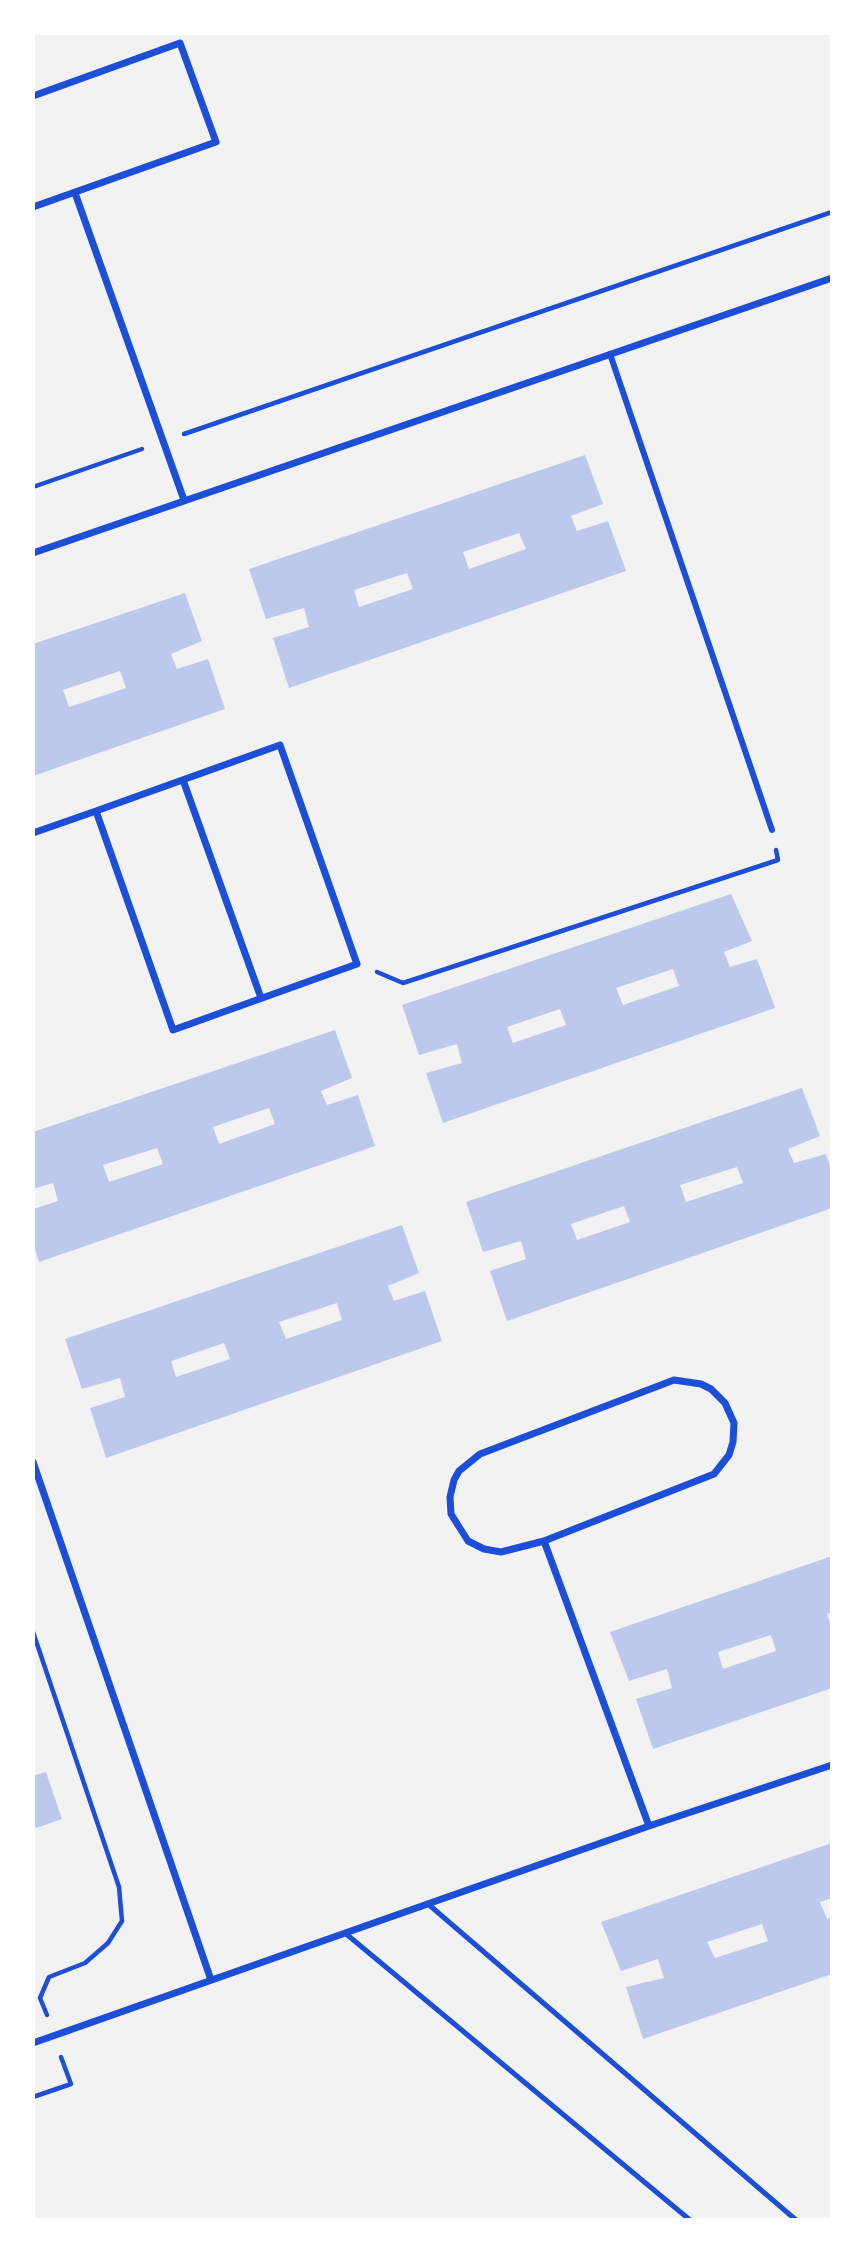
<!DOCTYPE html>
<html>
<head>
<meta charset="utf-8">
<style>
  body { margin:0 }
  #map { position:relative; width:865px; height:2253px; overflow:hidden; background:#f2f2f2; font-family:Lora,serif }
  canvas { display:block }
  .frame { position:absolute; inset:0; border:35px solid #fff; pointer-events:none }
</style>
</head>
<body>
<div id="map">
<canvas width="865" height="2253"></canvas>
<div class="frame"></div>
</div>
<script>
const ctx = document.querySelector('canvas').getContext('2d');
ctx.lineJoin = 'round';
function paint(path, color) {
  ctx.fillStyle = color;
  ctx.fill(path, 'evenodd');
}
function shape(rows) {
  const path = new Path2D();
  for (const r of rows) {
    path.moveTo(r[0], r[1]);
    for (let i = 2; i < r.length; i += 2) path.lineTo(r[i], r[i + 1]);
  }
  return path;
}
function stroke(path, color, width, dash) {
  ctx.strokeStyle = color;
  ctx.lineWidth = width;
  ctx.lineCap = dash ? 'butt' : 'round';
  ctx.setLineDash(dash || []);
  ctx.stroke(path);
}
const building = shape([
  [585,455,603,504,571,516,577,531,608,521,626,571,289,688,273,638,309,627,304,608,266,619,249,569],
  [519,533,526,549,469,569,463,552],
  [407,573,413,589,359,607,354,590],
  [185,593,202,641,171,654,177,669,208,659,225,709,33,776,33,644],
  [120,671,126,688,69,707,63,690],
  [731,894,752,941,724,952,730,967,757,959,775,1008,443,1123,426,1073,462,1063,457,1044,419,1055,402,1005],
  [673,969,679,986,623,1005,616,988],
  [560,1009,566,1025,513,1043,507,1027],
  [335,1030,352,1078,321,1091,327,1105,358,1095,375,1146,39,1262,33,1244,33,1209,58,1201,53,1183,33,1189,33,1132],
  [269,1108,275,1124,219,1144,213,1127],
  [157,1148,163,1164,109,1182,103,1165],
  [802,1088,820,1136,788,1149,794,1163,826,1154,832,1172,832,1208,507,1321,490,1271,526,1259,521,1241,483,1252,466,1202],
  [737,1167,743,1183,686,1202,680,1185],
  [624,1206,630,1222,577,1240,571,1224],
  [402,1225,419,1273,388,1286,394,1301,425,1291,442,1341,106,1458,90,1408,125,1397,120,1378,82,1389,65,1339],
  [337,1303,342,1320,286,1339,279,1322],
  [224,1343,230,1359,176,1377,171,1361],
  [832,1556,832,1612,827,1614,832,1628,832,1688,653,1749,636,1699,672,1688,667,1669,629,1681,610,1632],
  [771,1635,776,1651,723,1669,718,1652],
  [46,1772,62,1819,36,1828,33,1820,33,1776],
  [832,1843,832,1898,820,1902,827,1919,832,1917,832,1974,643,2039,626,1987,664,1978,658,1959,621,1971,601,1922],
  [762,1924,768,1941,715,1958,707,1942]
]);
const path = shape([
  [184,434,832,212],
  [33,487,142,449],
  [377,972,403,983,778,860,776,850],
  [33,1632,119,1887,122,1921,108,1943,85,1963,49,1977,40,1998,47,2015],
  [33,2097,71,2084,61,2057]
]);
const service = shape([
  [428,1904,796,2220],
  [345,1933,690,2220]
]);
const pedestrian = shape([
  [610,354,772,830]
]);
const minor = shape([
  [33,96,180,43,216,142,33,207],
  [75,193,184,500],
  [33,553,832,278],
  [280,745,357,964,173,1030,96,811,280,745],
  [183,780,261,998],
  [33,833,96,811],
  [674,1380,701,1384,711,1389,725,1403,734,1423,733,1442,729,1455,714,1474,544,1541,501,1552,484,1549,468,1541,451,1514,450,1497,454,1480,459,1471,480,1454,674,1380],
  [33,1462,211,1980],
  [544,1541,649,1826],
  [33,2043,649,1826,832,1765]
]);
paint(building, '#bdc9ec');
stroke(path, '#1d4ed8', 4.5);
stroke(service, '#1d4ed8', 5);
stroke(pedestrian, '#1d4ed8', 6);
stroke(minor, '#1d4ed8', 7);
</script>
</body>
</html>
